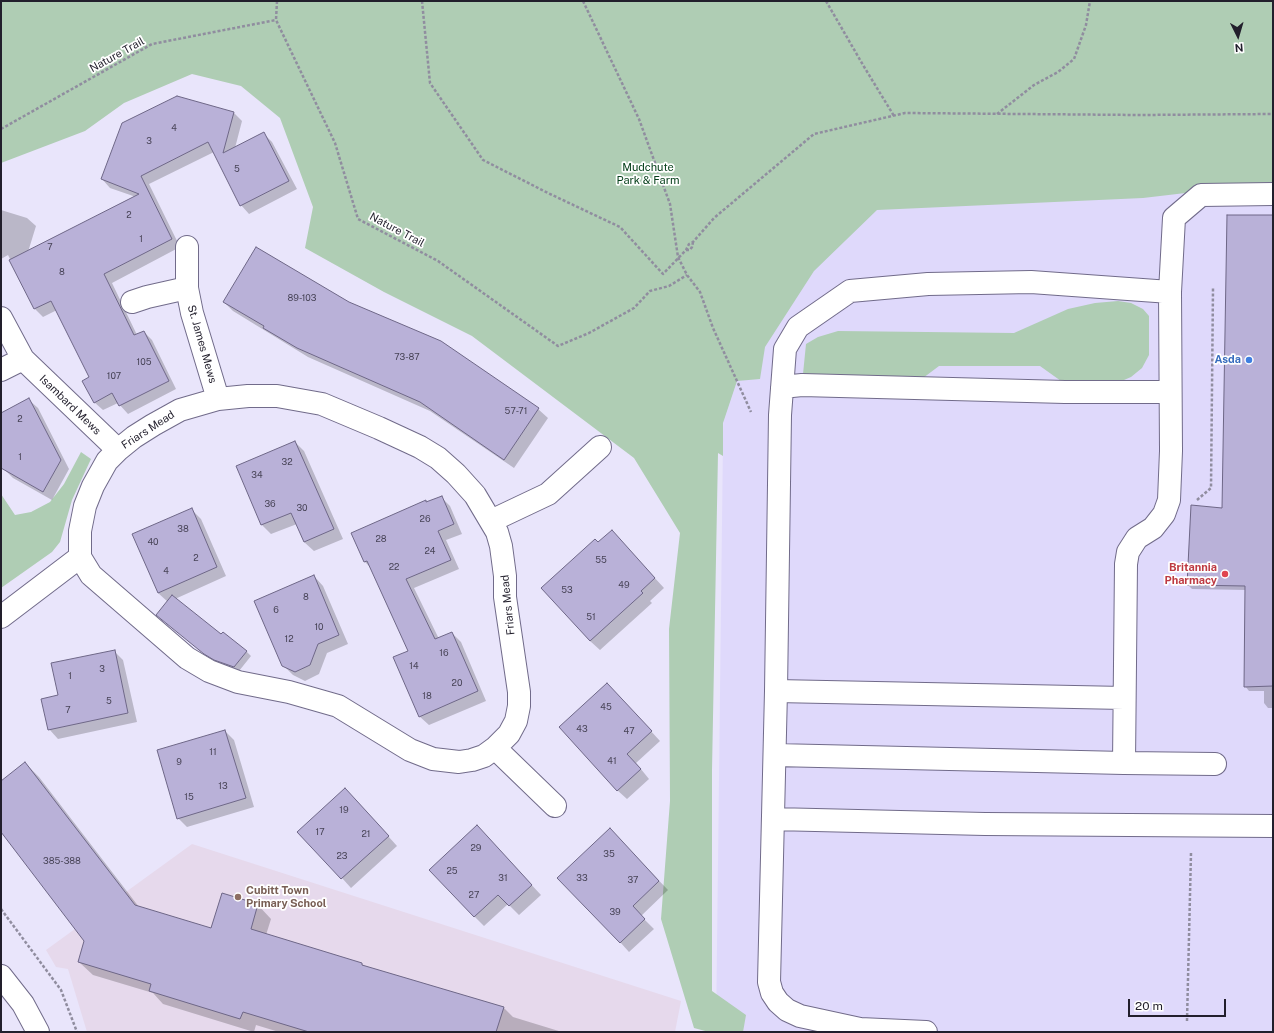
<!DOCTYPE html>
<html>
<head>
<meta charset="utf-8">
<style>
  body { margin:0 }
  #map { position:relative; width:1274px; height:1033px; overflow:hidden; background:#e9e5fb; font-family:"Public Sans",sans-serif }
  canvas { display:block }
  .frame { position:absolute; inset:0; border:2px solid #221f2c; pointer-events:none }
  .north { position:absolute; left:1218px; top:16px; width:40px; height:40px; -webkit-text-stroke:3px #fff; paint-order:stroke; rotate:175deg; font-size:11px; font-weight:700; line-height:16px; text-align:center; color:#221f2c }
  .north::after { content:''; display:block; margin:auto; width:14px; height:18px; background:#221f2c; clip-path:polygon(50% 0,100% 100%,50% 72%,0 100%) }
  .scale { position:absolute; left:1128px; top:999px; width:98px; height:18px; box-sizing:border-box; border:2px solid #221f2c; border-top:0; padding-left:5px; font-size:12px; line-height:14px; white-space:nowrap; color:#221f2c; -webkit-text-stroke:3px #fff; paint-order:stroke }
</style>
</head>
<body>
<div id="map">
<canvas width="1274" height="1033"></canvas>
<div class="frame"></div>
<div class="north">N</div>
<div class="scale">20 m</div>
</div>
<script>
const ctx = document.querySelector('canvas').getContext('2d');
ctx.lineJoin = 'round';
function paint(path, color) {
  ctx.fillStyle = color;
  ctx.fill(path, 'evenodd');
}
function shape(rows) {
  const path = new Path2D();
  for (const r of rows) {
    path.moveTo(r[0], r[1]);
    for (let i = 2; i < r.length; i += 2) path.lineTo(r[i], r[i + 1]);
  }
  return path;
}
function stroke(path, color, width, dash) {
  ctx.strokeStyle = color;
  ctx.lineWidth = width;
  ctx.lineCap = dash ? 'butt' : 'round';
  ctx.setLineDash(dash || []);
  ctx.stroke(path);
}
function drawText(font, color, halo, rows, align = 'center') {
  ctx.font = font + ' "Public Sans",sans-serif';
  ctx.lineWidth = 3.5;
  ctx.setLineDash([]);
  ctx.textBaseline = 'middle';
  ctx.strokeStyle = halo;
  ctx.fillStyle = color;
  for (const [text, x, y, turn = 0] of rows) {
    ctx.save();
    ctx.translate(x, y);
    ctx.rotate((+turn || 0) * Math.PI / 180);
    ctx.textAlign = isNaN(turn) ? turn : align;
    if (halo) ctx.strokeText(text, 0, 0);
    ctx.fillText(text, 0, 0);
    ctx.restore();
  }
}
const built = shape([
  [1273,163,1273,1032,716,1032,724,355,881,164]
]);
const education = shape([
  [192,844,681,1001,675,1032,87,1032,68,969,56,967,46,950]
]);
const green = shape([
  [1,1,1273,1,1273,188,1228,188,1143,198,877,210,814,271,765,347,760,379,737,381,723,423,723,456,718,453,712,770,712,991,746,1015,743,1032,709,1032,694,1028,661,919,670,801,669,629,680,533,634,458,472,336,384,292,305,248,313,207,280,118,241,86,192,74,124,103,85,131,1,163],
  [1118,301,1131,303,1143,309,1149,316,1149,355,1142,368,1131,377,1117,383,1061,381,1040,366,939,366,923,378,803,374,806,344,818,337,838,331,1014,333,1068,309,1095,303],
  [81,452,91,459,72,500,60,542,52,552,1,588,1,494,15,515,31,512,50,502,64,484]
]);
const shadow = shape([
  [181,98,234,113,242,121,235,148,264,134,272,142,297,189,249,214,241,205,214,152,149,184,180,247,112,283,137,335,144,332,152,340,176,389,128,414,118,403,103,410,94,402,90,378,57,310,43,317,35,309,8,255,1,259,1,210,27,218,36,226,28,252,136,197,110,188,102,179],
  [1273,216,1273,708,1268,708,1264,703,1264,691,1249,691,1245,686,1246,590,1192,589,1188,585,1223,509],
  [224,302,349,303,441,342,538,409,548,418,514,468,430,411,308,357,233,311],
  [29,400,38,408,69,469,52,500,13,478,4,469,1,463,1,414],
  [295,442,304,451,343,539,314,551,304,542,297,524,271,534,262,525,237,467],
  [441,497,450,506,462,534,446,540,459,569,414,588,439,639,452,633,461,642,486,701,429,725,419,716,409,651,371,568,365,562,353,533],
  [191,509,201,519,226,576,175,599,221,636,246,651,251,656,239,671,220,664,210,658,162,619,168,602,158,593],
  [621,541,664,588,650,601,652,603,600,650,590,641,598,544],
  [314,576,323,586,348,644,327,653,319,674,305,681,293,675,283,665],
  [114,651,123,660,137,722,58,739,49,729],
  [617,694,660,741,636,763,649,779,627,799,617,790],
  [225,731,234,740,254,807,187,827,178,818],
  [25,763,39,777,139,907,211,929,223,894,258,905,271,919,266,935,362,964,366,968,503,1007,513,1017,562,1032,279,1032,256,1025,254,1032,163,1004,153,993,93,975,79,962,85,941,1,831,1,782],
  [354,798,397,846,351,888,342,878],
  [486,836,541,895,519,915,508,904,484,926,474,916],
  [619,839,668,890,641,916,654,929,629,952,620,942]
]);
const building = shape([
  [177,96,234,112,223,153,264,132,289,181,240,206,208,142,141,176,172,239,104,274,134,335,144,331,169,381,119,406,112,393,94,403,82,381,89,377,51,301,34,309,9,260,139,194,101,179,122,123,177,96],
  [1227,215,1273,215,1273,686,1244,687,1245,586,1187,585,1191,505,1222,508,1227,215],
  [256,247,349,302,441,341,539,408,504,460,420,402,297,348,263,328,264,326,223,302,256,247],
  [29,398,61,460,43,492,1,468,1,413,29,398],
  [295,441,334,529,304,542,291,513,261,525,236,466,295,441],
  [442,496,454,524,438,531,451,560,406,579,435,639,452,632,478,691,419,717,393,657,408,651,367,561,364,562,351,533,426,500,426,502,442,496],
  [192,508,217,567,158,593,132,534,192,508],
  [612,530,655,578,641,591,643,593,590,641,541,588,595,539,598,542,612,530],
  [314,575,339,635,318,644,310,665,295,672,282,666,254,601,314,575],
  [172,595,221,634,223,632,247,651,234,667,214,660,204,654,156,615,172,595],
  [115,650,128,713,48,730,41,699,58,695,51,663,115,650],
  [607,683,652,731,627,754,641,769,617,791,559,727,607,683],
  [225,730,246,798,177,819,157,750,225,730],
  [25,762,135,905,211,928,222,893,258,904,251,929,362,963,362,965,504,1007,496,1032,309,1032,243,1012,240,1019,149,991,151,984,78,962,84,941,1,832,1,781,25,762],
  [345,788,389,836,341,879,297,832,345,788],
  [477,825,532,885,509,906,498,895,474,917,429,870,477,825],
  [610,828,659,881,633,906,645,919,620,943,557,878,610,828]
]);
const path = shape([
  [277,1,276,20,335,143,358,219,438,261,558,346,589,333,634,308,650,291,669,286,687,275],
  [422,1,430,83,483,160,550,194,620,227,663,274,686,250,689,244,693,242,714,218,814,134,905,113,1139,115,1273,114],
  [583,1,639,119,670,204,678,257,687,275,700,292,713,328,751,412],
  [826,1,863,65,894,116],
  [997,114,1034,85,1058,72,1074,59,1086,25,1090,1],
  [1,129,152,44,276,20],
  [686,250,690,250,692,247,693,242],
  [1197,500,1211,488,1213,288],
  [1,909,61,990,77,1032],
  [1187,1021,1191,853]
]);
const minor = shape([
  [187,247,187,288,192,313,218,399],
  [132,302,147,297,187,288],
  [1,318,23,359,118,450],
  [1,370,23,359],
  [782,387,802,385,1065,392,1170,392],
  [248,396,277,396,322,404,379,428,420,447,438,458,456,474,475,495,497,532,501,546,505,576,505,597,519,692,519,706,516,721,509,734,495,748,484,756,472,760,459,762,433,759,410,750,338,706,289,692,238,682,209,671,187,658,91,575,80,557,80,531,85,506,93,486,107,461,118,450,134,437,153,425,180,410,218,399,248,396],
  [491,521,548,494,600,447],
  [1,617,80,557],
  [776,691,1124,698],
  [495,748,555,806],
  [775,755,1124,763,1126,564,1128,552,1137,538,1153,528,1164,514,1169,500,1171,451,1170,292,1174,218,1201,195,1273,194],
  [1124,763,1215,764],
  [773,819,985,824,1273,826],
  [926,1032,860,1029,800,1016,787,1010,778,1002,772,993,769,982,776,691,780,415,785,349,798,327,850,291,928,284,1031,282,1170,292]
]);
const major = shape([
  [1,976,23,1004,38,1032]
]);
const markers = [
  [1249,360,4,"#3f7fe0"],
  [1225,574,4,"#e0444e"],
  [238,897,4,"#8d6e63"]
];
const numberNames = [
  ["4",174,128],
  ["3",149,141],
  ["5",237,169],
  ["2",129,215],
  ["1",141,239],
  ["7",50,247],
  ["8",62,272],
  ["89-103",302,298],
  ["73-87",407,357],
  ["105",144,362],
  ["107",114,376],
  ["57-71",516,411],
  ["2",20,419],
  ["1",20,457],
  ["32",287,462],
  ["34",257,475],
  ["36",270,504],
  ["30",302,508],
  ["26",425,519],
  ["38",183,529],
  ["28",381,539],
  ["40",153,542],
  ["24",430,551],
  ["2",196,558],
  ["55",601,560],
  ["22",394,567],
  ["4",166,571],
  ["49",624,585],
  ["53",567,590],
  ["8",306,597],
  ["6",276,610],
  ["51",591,617],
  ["10",319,627],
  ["12",289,639],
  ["16",444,653],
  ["14",414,666],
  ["3",102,669],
  ["1",70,676],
  ["20",457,683],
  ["18",427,696],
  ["5",109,701],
  ["45",606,707],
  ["7",68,710],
  ["43",582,729],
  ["47",629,731],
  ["11",213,752],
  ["41",612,761],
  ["9",179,762],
  ["13",223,786],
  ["15",189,797],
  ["19",344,810],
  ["17",320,832],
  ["21",366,834],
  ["29",476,848],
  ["35",609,854],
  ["23",342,856],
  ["385-388",62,861],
  ["25",452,871],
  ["31",503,878],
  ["33",582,878],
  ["37",633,880],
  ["27",474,895],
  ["39",615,912]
];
const streetNames = [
  ["Nature Trail",117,55,-29],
  ["Nature Trail",397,230,28],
  ["St. James Mews",202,344,74],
  ["Isambard Mews",70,405,44],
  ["Friars Mead",148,430,-33],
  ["Friars Mead",508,605,-96]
];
const parkNames = [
  ["Mudchute",648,168],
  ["Park & Farm",648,181]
];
const shopNames = [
  ["Asda",1241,360]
];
const healthNames = [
  ["Britannia",1217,568],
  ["Pharmacy",1217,581]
];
const educationNames = [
  ["Cubitt Town",246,891],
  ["Primary School",246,904]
];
paint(built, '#dfd9fb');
paint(education, '#e6d9ec');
paint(green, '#afcdb4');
paint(shadow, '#0003');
paint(building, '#b9b1d8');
stroke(building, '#6e6787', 1);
stroke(minor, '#716b8a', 24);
stroke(major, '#716b8a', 24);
stroke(path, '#908d9f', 2.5, [3, 2]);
stroke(minor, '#fff', 22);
stroke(major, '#fff', 22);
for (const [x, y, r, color] of markers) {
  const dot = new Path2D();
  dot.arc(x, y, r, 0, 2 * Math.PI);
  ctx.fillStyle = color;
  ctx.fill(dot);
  stroke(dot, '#fff', 1.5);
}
drawText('9px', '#484457', null, numberNames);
drawText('11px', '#221f2c', '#fff', streetNames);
drawText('11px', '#06401b', '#fff', parkNames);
drawText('bold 11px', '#366cbe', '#fff', shopNames, 'right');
drawText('bold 11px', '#be3a42', '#fff', healthNames, 'right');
drawText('bold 11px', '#785e54', '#fff', educationNames, 'left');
</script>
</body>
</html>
